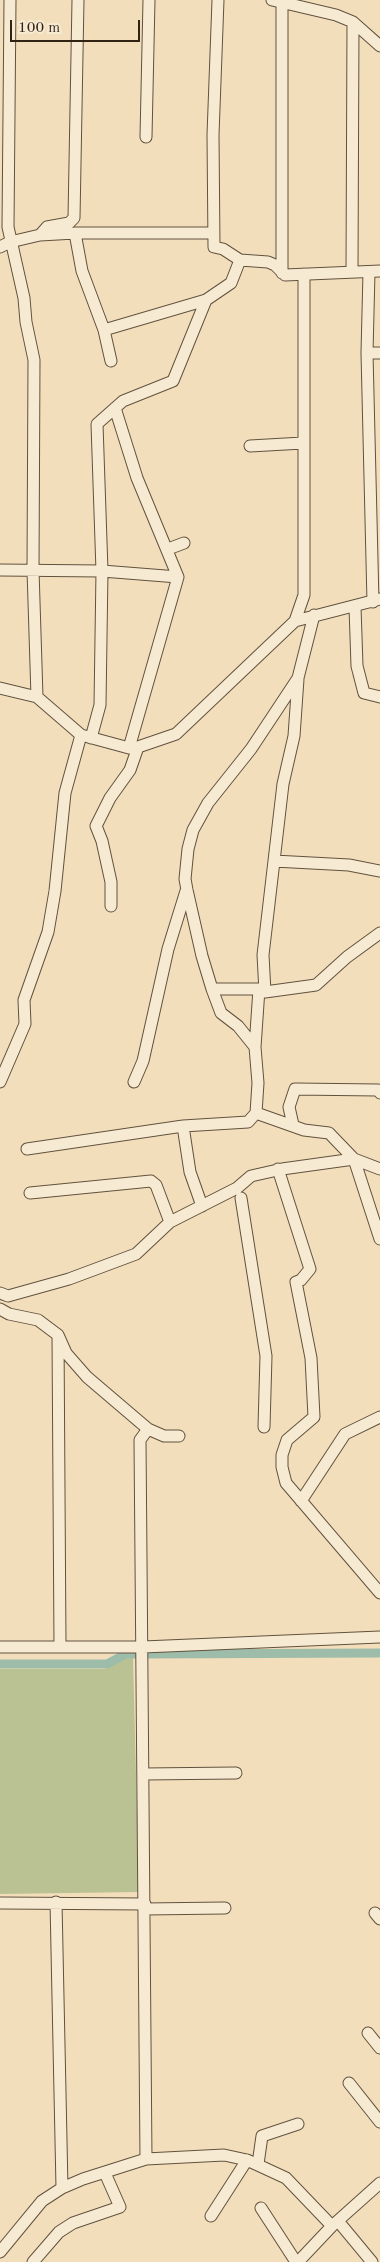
<!DOCTYPE html>
<html>
<head>
<meta charset="utf-8">
<style>
  body { margin:0 }
  #map { position:relative; width:380px; height:2262px; overflow:hidden; background:#f3debc; font-family:"Old Standard TT",serif }
  canvas { display:block }
  .scale { position:absolute; left:10px; top:20px; width:130px; height:22px; box-sizing:border-box; border:2px solid #302314; border-top:0; padding-left:6px; font-size:15px; line-height:18px; white-space:nowrap; color:#302314; -webkit-text-stroke:4px #f7ead3; paint-order:stroke }
</style>
</head>
<body>
<div id="map">
<canvas width="380" height="2262"></canvas>
<div class="scale">100 m</div>
</div>
<script>
const ctx = document.querySelector('canvas').getContext('2d');
ctx.lineJoin = 'round';
function paint(path, color) {
  ctx.fillStyle = color;
  ctx.fill(path, 'evenodd');
}
function shape(rows) {
  const path = new Path2D();
  for (const r of rows) {
    path.moveTo(r[0], r[1]);
    for (let i = 2; i < r.length; i += 2) path.lineTo(r[i], r[i + 1]);
  }
  return path;
}
function stroke(path, color, width, dash) {
  ctx.strokeStyle = color;
  ctx.lineWidth = width;
  ctx.lineCap = dash ? 'butt' : 'round';
  ctx.setLineDash(dash || []);
  ctx.stroke(path);
}
const green = shape([
  [127,1658,133,1658,139,1892,0,1894,0,1669,105,1669]
]);
const canal = shape([
  [0,1664,107,1664,126,1654,140,1654,380,1653]
]);
const minor = shape([
  [10,0,8,227,24,298,26,322,34,360,33,570,37,697],
  [218,0,213,135,214,247,223,249,240,260,268,262,275,265,285,275,380,271],
  [272,0,336,15,353,22,380,46],
  [282,2,282,273],
  [146,137,149,0],
  [75,233,82,271,104,330,111,361],
  [40,235,47,227,69,223,74,218,78,0],
  [0,247,10,242,40,235,75,233,213,233],
  [352,272,353,22],
  [369,272,367,353,373,602],
  [104,330,206,300],
  [367,353,380,353],
  [115,408,137,478,178,577,129,748],
  [250,446,303,443],
  [168,549,184,543],
  [0,570,102,571,178,577],
  [355,607,357,666,364,693,380,697],
  [295,621,304,595,304,274],
  [0,688,37,697,81,735,129,748,138,747,176,734,295,621,380,599],
  [91,738,100,705,102,571,97,424,123,401,173,381,206,300,231,283,240,260],
  [274,861,349,865,380,871],
  [111,906,111,882,102,841,96,826,110,798,130,770,138,747],
  [212,989,259,989,265,992,316,985,347,957,380,933],
  [265,992,263,955,283,784,294,736,298,679],
  [255,1047,238,1026,221,1013,212,989,202,956,187,890,185,879,188,849,193,830,208,803,251,749,298,678,314,615],
  [0,1082,25,1024,24,1000,48,932,55,891,65,793,81,735],
  [134,1082,143,1061,168,949,186,891],
  [256,1113,304,1130,329,1133,354,1159,380,1169],
  [293,1125,289,1107,295,1089,378,1090,380,1093],
  [183,1126,190,1172,202,1206],
  [27,1149,183,1126,248,1122,256,1113,258,1083,255,1047,259,989],
  [278,1169,310,1269,301,1280,296,1282,311,1358,314,1417,287,1440,282,1455,282,1467,286,1483,380,1593],
  [30,1193,151,1181,156,1185,170,1222],
  [241,1198,266,1356,264,1427],
  [0,1293,8,1296,69,1279,136,1254,170,1222,237,1188,251,1176,282,1169,354,1159,380,1239],
  [0,1309,9,1314,38,1320,58,1335,66,1353,87,1377,148,1429,164,1436,179,1436],
  [58,1335,60,1646],
  [301,1501,345,1434,380,1417],
  [0,1647,143,1647,380,1637],
  [144,1774,236,1773],
  [56,1902,62,2188],
  [0,1903,145,1904],
  [145,1909,225,1908],
  [375,1913,380,1919],
  [368,2033,380,2048],
  [349,2083,380,2122],
  [146,2159,140,1440,148,1429],
  [258,2164,262,2136,298,2124],
  [261,2208,296,2262],
  [211,2216,247,2160],
  [338,2221,372,2262],
  [0,2252,42,2201,62,2188,83,2179,146,2159,224,2155,247,2160,286,2178,332,2226],
  [33,2262,59,2232,73,2223,120,2207,105,2173],
  [298,2262,332,2226,380,2183]
]);
paint(green, '#bac192');
stroke(canal, '#9dbdaa', 9);
stroke(minor, '#61523e', 13);
stroke(minor, '#f7ead3', 11);
</script>
</body>
</html>
